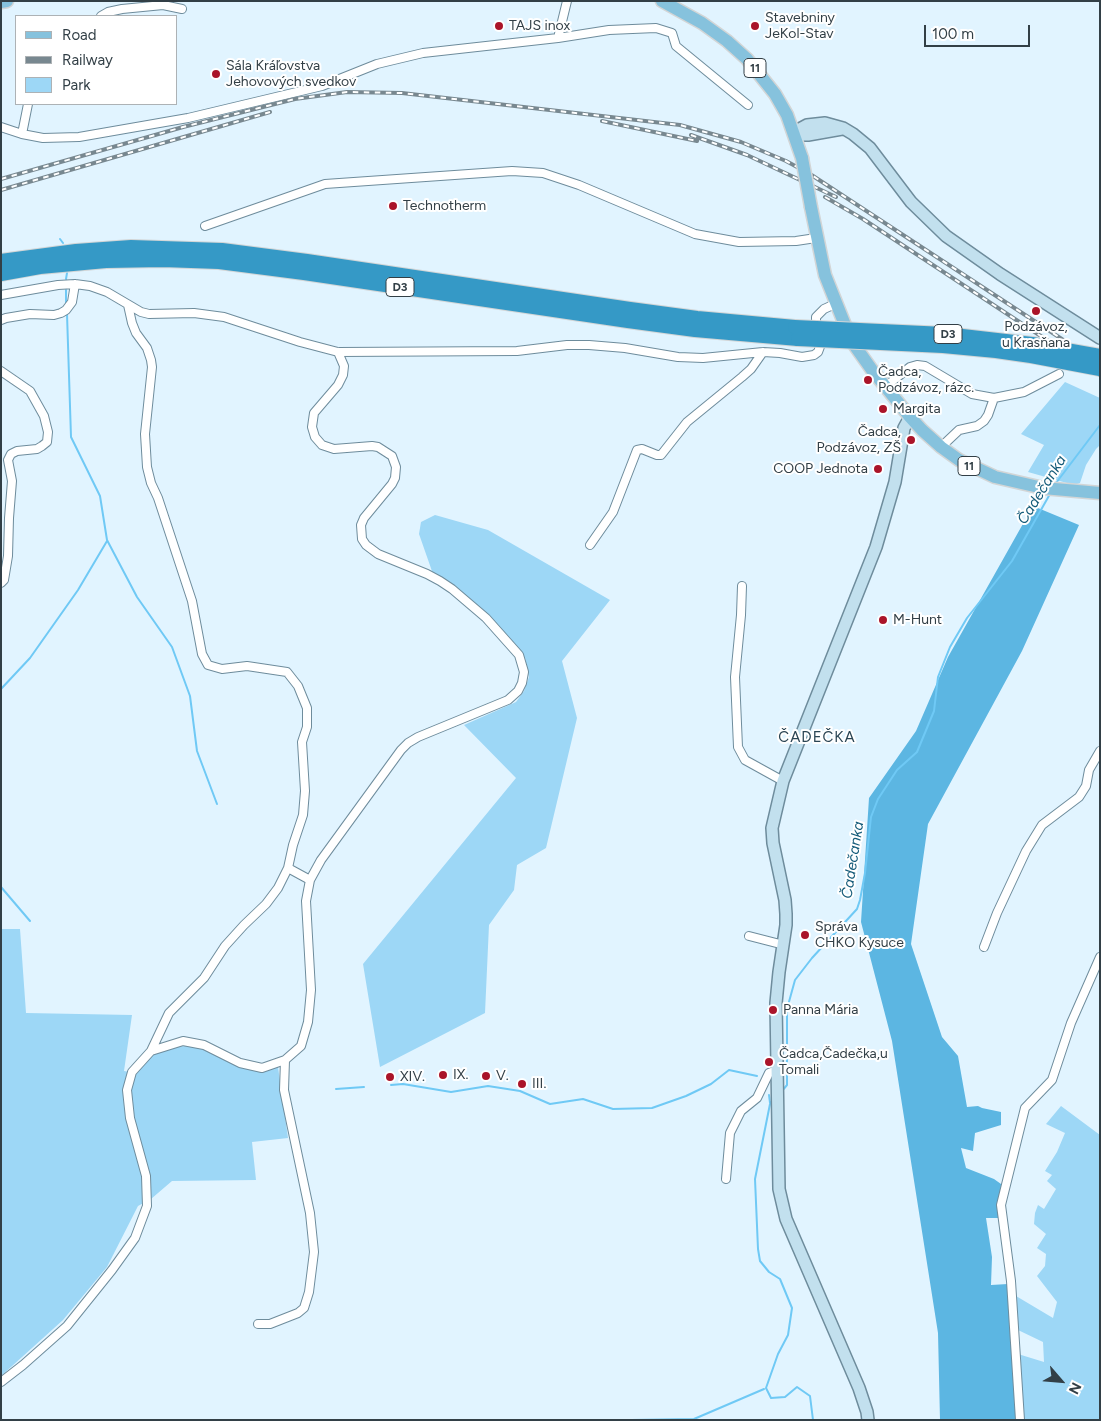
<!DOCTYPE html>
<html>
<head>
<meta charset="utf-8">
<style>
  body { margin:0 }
  #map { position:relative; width:1101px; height:1421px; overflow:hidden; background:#e1f4ff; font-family:Figtree,sans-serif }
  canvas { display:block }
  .frame { position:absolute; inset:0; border:2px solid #323f46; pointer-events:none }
  .legend { position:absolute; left:15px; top:15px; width:162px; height:90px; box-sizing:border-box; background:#fff; border:1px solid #adb2b5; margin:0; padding:6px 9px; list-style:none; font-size:15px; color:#323f46 }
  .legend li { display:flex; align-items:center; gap:10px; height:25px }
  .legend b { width:25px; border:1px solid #adb2b5 }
  .north { position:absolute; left:1036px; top:1356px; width:50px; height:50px; -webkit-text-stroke:4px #fff; paint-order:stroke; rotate:117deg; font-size:14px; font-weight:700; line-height:20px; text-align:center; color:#323f46 }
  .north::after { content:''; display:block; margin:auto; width:18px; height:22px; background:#323f46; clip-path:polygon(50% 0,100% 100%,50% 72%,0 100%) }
  .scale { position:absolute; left:924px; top:25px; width:106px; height:22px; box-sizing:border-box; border:2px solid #323f46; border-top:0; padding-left:6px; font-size:15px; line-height:18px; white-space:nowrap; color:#323f46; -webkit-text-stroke:4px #fff; paint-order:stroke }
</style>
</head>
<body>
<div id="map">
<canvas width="1101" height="1421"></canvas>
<div class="frame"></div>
<ul class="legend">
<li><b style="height:6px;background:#86c2dd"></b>Road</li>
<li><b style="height:6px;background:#788890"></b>Railway</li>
<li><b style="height:14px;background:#9dd7f6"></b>Park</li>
</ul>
<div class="north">N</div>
<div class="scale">100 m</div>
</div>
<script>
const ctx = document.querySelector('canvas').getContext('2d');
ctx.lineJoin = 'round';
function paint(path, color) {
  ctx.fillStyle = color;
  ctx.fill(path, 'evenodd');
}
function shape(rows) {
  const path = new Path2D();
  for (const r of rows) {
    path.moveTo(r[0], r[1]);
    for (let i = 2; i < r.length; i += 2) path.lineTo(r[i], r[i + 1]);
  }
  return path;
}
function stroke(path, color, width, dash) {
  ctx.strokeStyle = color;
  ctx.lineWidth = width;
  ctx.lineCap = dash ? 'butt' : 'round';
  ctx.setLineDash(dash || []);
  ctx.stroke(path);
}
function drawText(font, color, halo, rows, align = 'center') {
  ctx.font = font + ' Figtree,sans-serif';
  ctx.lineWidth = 4;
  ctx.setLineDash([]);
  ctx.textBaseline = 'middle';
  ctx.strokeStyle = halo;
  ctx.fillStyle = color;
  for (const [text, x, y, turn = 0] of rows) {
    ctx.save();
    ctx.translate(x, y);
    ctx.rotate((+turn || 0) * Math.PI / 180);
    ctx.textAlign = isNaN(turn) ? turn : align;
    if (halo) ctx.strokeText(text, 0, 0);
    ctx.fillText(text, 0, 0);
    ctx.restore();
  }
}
const green = shape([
  [1065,382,1100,398,1100,445,1096,449,1086,465,1080,483,1074,485,1028,472,1044,445,1021,434],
  [435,515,488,530,610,600,562,661,577,718,546,848,517,865,514,890,489,925,485,1013,380,1067,363,964,516,778,464,725,516,702,524,691,529,677,525,658,511,641,488,616,456,588,433,574,419,534,421,522],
  [1,929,20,929,26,1013,132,1015,124,1071,135,1073,153,1054,170,1047,186,1046,204,1049,262,1071,278,1067,288,1138,252,1142,256,1180,172,1181,151,1199,138,1206,107,1267,63,1320,1,1376],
  [1061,1106,1100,1135,1100,1420,1023,1420,1018,1354,1044,1362,1043,1342,1018,1330,1016,1296,1053,1318,1057,1302,1037,1276,1045,1266,1046,1254,1037,1248,1046,1234,1034,1224,1035,1213,1038,1205,1044,1209,1056,1189,1047,1181,1052,1175,1045,1171,1057,1152,1065,1133,1046,1124]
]);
const forest = shape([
  [1033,506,1079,525,1022,651,928,824,911,944,942,1037,958,1056,967,1107,978,1106,982,1108,1001,1112,1001,1125,975,1133,973,1151,961,1148,966,1168,994,1179,1001,1184,1000,1218,986,1218,992,1257,991,1285,1008,1284,1017,1420,940,1420,938,1333,892,1041,861,922,869,798,916,731,948,657]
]);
const stream = shape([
  [60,239,63,243],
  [66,279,67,273],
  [66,290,66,305],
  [67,314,71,437,100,496,107,540,137,597,172,647,190,696,197,751,217,804],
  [1056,483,1100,425],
  [1,689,30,658,78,590,107,541],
  [1,887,30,921],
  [391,1085,403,1084,451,1092,488,1086,520,1091,550,1104,583,1099,613,1109,652,1108,686,1096,711,1084,729,1070,757,1076],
  [336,1089,364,1087],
  [782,1091,787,1085,787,1009,795,980,812,958,857,909,860,900,865,873,871,817,878,799,897,770,917,752,934,711,938,677,950,647,967,618,1012,561,1050,494],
  [769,1095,770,1103],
  [773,1100,770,1104,755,1179,758,1249,760,1261,769,1272,780,1279,792,1308,788,1335,778,1354,766,1388,771,1398,785,1397,797,1387,810,1396,813,1420],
  [631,1420,694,1419,764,1389]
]);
const street = shape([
  [101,16,108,12,122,9,163,5,182,9],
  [558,38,567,1],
  [1,127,22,134,43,138,79,137,188,118,322,86,377,64,423,53,558,38,609,30,656,28,672,33,676,46,748,105],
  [22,134,28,104],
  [205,226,325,184,512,171,543,173,579,185,695,234,739,242,796,241,816,238],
  [1,295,58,285,75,284,90,286,107,292,141,312,149,314,194,313,224,317,300,342,338,352,517,351,567,345,589,345,625,348,678,357,703,358,763,352,780,353,802,357,814,355,818,352,821,344,821,335,816,321,816,317,824,309,835,304],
  [128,305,132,323,136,333,147,348,151,360,152,367,145,434,147,467,151,483,158,498,192,601,202,654,208,665,222,669,247,666,287,672,298,686,307,708,307,727,302,742,305,791,303,815,293,845,288,868,278,888,266,904,244,925,225,946,204,978,169,1013,151,1051],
  [1,320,6,318,30,314,54,315,61,313,66,310,72,302,75,284],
  [1,371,30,391,44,416,48,432,47,442,42,446,37,449,17,451,11,454,8,460,12,481,9,518,8,556,4,580,1,583],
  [885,387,910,367,917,365,925,366,972,394,994,398,1024,392,1059,374],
  [941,447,959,430,977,426,984,421,988,415,994,398],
  [590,545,613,512,637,450,642,449,657,455,661,455,687,422,742,377,751,369,763,352],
  [742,586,741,615,735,677,738,747,745,760,783,781],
  [288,868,310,880],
  [749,936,784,945],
  [984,947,997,913,1026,851,1042,825,1079,797,1086,786,1089,770,1100,751],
  [726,1179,730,1133,741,1111,757,1098,769,1073,777,1070],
  [258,1324,270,1324,298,1313,304,1308,309,1292,314,1252,310,1213,284,1090,285,1060],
  [1,1382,23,1365,67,1326,112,1270,135,1238,147,1206,146,1176,130,1118,127,1090,132,1072,151,1051,183,1041,204,1045,240,1063,262,1068,285,1060,301,1046,308,1022,311,990,306,901,310,880,321,860,401,750,408,743,418,737,508,700,518,691,522,683,524,672,519,655,486,618,452,589,440,581,427,574,378,554,366,545,362,539,361,525,364,518,392,484,395,478,396,467,392,456,378,447,372,446,334,449,322,445,315,437,312,427,314,413,338,385,343,375,344,366,338,352],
  [1020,1420,1011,1281,1001,1205,1025,1108,1052,1080,1071,1023,1100,957]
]);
const secondary = shape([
  [794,132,807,125,825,123,843,128,853,134,870,148,911,202,946,236,1000,274,1100,338],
  [794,132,803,135,808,135,842,129],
  [868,1420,867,1412,859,1388,786,1219,779,1189,776,1003,779,972,786,925,786,914,785,900,773,843,772,828,783,781,876,547,895,482,904,428,910,417]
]);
const primary = shape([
  [662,1,702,23,727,41,747,59,775,94,787,115,802,158],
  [1,2,7,1],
  [811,207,825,275,847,330,855,346,872,370,910,417,922,430,941,447,959,460,995,477,1043,488,1100,493]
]);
const highway = shape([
  [1,261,76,251,131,247,222,250,307,261,630,309,697,318,795,327],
  [1,274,40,267,106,261,163,260,219,262,304,273,628,321,695,330,798,339]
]);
const rail = shape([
  [602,121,697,141],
  [691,135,747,155,836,197],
  [1,179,183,127,295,99,347,92,402,93,680,125,741,142,786,161,810,174,1100,364],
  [1,190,270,112],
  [825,197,863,219,1100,375]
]);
const primaryBridge = shape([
  [802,158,811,207]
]);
const highwayBridge = shape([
  [795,327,945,334,1032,344,1100,356],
  [798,339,943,346,996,351,1031,356,1100,369]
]);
const markers = [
  [499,26,5,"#aa1429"],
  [755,26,5,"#aa1429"],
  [216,74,5,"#aa1429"],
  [393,206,5,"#aa1429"],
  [1036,311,5,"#aa1429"],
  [868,380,5,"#aa1429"],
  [883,409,5,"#aa1429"],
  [911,440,5,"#aa1429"],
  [878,469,5,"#aa1429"],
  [883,620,5,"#aa1429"],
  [805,935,5,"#aa1429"],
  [773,1010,5,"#aa1429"],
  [769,1062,5,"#aa1429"],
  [443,1075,5,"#aa1429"],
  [486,1076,5,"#aa1429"],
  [390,1077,5,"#aa1429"],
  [522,1084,5,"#aa1429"]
];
const shields = [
  [755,68,22],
  [400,287,28],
  [948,334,28],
  [969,466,22]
];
const shieldNames = [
  ["11",755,68],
  ["D3",400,287],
  ["D3",948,334],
  ["11",969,466]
];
const poiNames = [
  ["Stavebniny",765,18],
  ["JeKol-Stav",765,34],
  ["TAJS inox",509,26],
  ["Sála Kráľovstva",226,66],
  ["Jehovových svedkov",226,82],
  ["Technotherm",403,206],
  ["Podzávoz,",1036,327,"center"],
  ["u Krasňana",1036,343,"center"],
  ["Čadca,",878,372],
  ["Podzávoz, rázc.",878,388],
  ["Margita",893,409],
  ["Čadca,",901,432,"right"],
  ["Podzávoz, ZŠ",901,448,"right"],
  ["COOP Jednota",868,469,"right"],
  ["M-Hunt",893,620],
  ["Správa",815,927],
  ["CHKO Kysuce",815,943],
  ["Panna Mária",783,1010],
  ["Čadca,Čadečka,u",779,1054],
  ["Tomali",779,1070],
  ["IX.",453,1075],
  ["V.",496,1076],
  ["XIV.",400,1077],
  ["III.",532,1084]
];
const waterNames = [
  ["Čadečanka",1042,490,-58],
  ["Čadečanka",853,860,-81]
];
const neighbourhoodNames = [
  ["ČADEČKA",817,738]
];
paint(green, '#9dd7f6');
paint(forest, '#5cb6e2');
stroke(stream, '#6fc9f5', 2);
stroke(street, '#6e8c9c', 10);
stroke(secondary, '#6e8c9c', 14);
stroke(primary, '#d2d5d6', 15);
stroke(highway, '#d2d5d6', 16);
stroke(street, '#fff', 8);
stroke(secondary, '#c2e0ee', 11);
stroke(primary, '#86c2dd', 12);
stroke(highway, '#3599c6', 14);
stroke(rail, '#788890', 4);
stroke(rail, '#fff', 2, [5.5]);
stroke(primaryBridge, '#d2d5d6', 15, []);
stroke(highwayBridge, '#d2d5d6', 16, []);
stroke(primaryBridge, '#86c2dd', 12);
stroke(highwayBridge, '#3599c6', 14);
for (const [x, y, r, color] of markers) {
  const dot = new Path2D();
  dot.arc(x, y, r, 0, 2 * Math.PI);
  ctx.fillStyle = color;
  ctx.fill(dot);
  stroke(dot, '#fff', 2);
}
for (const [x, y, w] of shields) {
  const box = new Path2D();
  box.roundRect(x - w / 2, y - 9.5, w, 19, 4);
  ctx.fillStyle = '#fff';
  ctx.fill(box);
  stroke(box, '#323f46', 1);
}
drawText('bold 12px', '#323f46', null, shieldNames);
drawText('14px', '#323f46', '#fff', poiNames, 'left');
drawText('italic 15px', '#155c7a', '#fff', waterNames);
ctx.letterSpacing = '1px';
drawText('15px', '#2a4554', '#fff', neighbourhoodNames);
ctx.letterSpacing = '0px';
</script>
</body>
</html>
